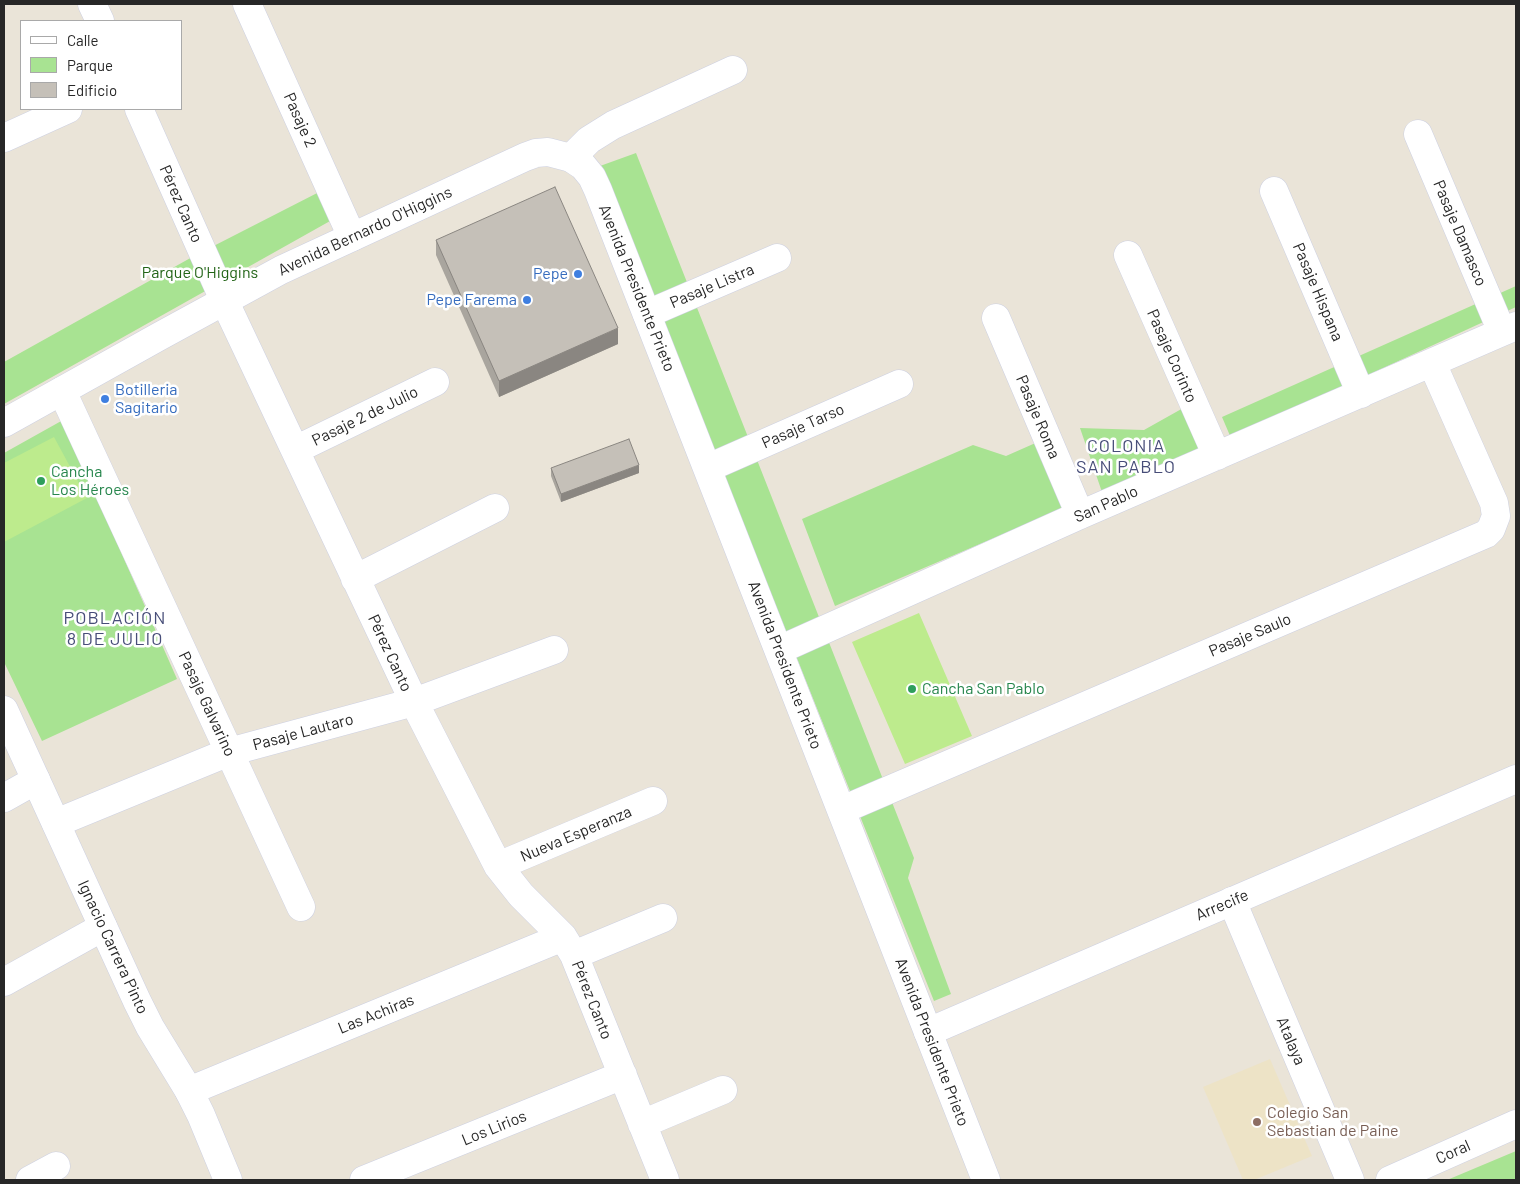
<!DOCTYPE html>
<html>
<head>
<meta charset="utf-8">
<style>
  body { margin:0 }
  #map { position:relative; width:1520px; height:1184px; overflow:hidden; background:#eae4d8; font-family:Barlow,sans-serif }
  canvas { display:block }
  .frame { position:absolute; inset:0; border:5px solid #272727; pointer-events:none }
  .legend { position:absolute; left:20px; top:20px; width:162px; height:90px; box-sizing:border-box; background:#fff; border:1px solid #a9a9a9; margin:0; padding:6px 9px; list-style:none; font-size:15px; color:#272727 }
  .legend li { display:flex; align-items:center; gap:10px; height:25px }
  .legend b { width:25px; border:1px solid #a9a9a9 }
</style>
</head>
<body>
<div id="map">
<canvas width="1520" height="1184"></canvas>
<div class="frame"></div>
<ul class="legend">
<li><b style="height:6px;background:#fff"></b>Calle</li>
<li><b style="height:14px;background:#a8e392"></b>Parque</li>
<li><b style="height:14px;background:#c5c0b8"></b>Edificio</li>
</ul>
</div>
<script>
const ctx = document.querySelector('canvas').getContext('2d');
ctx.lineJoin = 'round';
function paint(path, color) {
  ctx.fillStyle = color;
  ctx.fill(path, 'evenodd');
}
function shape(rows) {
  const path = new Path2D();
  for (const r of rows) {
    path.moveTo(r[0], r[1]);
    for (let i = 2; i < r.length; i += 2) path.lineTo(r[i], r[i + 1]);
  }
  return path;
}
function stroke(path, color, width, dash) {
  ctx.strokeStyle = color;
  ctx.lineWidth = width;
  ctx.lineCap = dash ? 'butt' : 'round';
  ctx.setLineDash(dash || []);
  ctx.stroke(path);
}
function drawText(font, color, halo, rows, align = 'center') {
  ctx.font = font + ' Barlow,sans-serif';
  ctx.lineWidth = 5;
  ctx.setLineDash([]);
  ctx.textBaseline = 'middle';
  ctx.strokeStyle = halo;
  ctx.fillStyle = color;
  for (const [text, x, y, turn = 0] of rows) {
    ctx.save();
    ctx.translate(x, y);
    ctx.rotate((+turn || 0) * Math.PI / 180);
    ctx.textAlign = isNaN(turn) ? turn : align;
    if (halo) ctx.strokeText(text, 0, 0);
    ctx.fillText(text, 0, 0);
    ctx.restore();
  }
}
const education = shape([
  [1270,1059,1312,1156,1254,1180,1243,1180,1203,1087]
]);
const green = shape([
  [636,153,914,858,908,878,951,994,934,1001,600,166],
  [325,189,339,216,4,404,4,362,194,256],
  [1516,286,1516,307,1231,438,1222,417],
  [1185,407,1200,449,1103,495,1080,428,1144,430],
  [63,420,177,679,42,741,4,662,4,453],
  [1040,441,1069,506,835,606,802,519,973,445,1006,456],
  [1516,1151,1516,1180,1447,1180]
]);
const pitch = shape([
  [54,437,87,498,4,542,4,463],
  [919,613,972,736,905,764,852,642]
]);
const minor = shape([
  [92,4,100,21],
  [247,4,352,237],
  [139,109,224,300,414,702,498,866,521,895,563,937,574,955,665,1180],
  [1418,134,1502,332],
  [4,138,68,109],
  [571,158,589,140,613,125,733,70],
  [1274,191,1361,394],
  [1128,255,1217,456],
  [647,314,777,258],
  [996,318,1080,515],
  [62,391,301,907],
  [295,450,435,382],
  [708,468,899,384],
  [355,579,495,508],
  [779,650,1080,515,1516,326],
  [4,798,36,780],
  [842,810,1486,534,1491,529,1496,516,1494,503,1432,363],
  [56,823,229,752,414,702,554,650],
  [498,866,653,801],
  [1232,901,1350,1180],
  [574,955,663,918],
  [4,982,103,927],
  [189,1091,563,937],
  [642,1124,723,1090],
  [30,1180,56,1166],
  [364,1180,623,1075],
  [1390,1180,1516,1124]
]);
const tertiary = shape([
  [4,710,137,1001,150,1027,189,1091,201,1115,228,1180],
  [928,1032,1516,779]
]);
const secondary = shape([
  [4,423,160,336,281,270,525,157,536,153,548,152,571,158,583,166,592,177,598,190,986,1180]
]);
const wall = shape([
  [436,240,618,344,499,397,436,255],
  [551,468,639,473,561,502,551,476]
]);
const shadedWall = shape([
  [618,328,618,344,499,397,499,381],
  [639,465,639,473,561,502,561,494]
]);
const building = shape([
  [555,187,618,328,499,381,436,240,555,187],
  [629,439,639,465,561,494,551,468,629,439]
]);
const markers = [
  [578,274,5,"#3f7fe0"],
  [527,300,5,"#3f7fe0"],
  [105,399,5,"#3f7fe0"],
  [41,481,5,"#2e9e5b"],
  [912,689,5,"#2e9e5b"],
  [1257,1122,5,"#8d6e63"]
];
const streetNames = [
  ["Pasaje 2",300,120,66],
  ["Pérez Canto",181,204,66],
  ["Avenida Bernardo O'Higgins",365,231,-25],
  ["Pasaje Damasco",1460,233,67],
  ["Pasaje Listra",712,286,-23],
  ["Avenida Presidente Prieto",637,288,68],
  ["Pasaje Hispana",1318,292,67],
  ["Pasaje Corinto",1172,356,66],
  ["Pasaje 2 de Julio",365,416,-26],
  ["Pasaje Roma",1038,417,67],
  ["Pasaje Tarso",803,426,-24],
  ["San Pablo",1106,504,-24],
  ["Pasaje Saulo",1250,635,-23],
  ["Pérez Canto",390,653,65],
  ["Avenida Presidente Prieto",785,665,69],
  ["Pasaje Galvarino",207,704,65],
  ["Pasaje Lautaro",303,732,-15],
  ["Nueva Esperanza",576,834,-23],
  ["Arrecife",1222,905,-23],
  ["Ignacio Carrera Pinto",113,947,65],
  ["Pérez Canto",592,1000,68],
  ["Las Achiras",376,1014,-22],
  ["Atalaya",1291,1041,67],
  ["Avenida Presidente Prieto",932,1042,69],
  ["Los Lirios",494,1128,-22],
  ["Coral",1453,1152,-24]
];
const parkNames = [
  ["Parque O'Higgins",200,273]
];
const shopNames = [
  ["Pepe",568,274],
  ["Pepe Farema",517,300],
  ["Botilleria",115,390,"left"],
  ["Sagitario",115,408,"left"]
];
const leisureNames = [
  ["Cancha",51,472],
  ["Los Héroes",51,490],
  ["Cancha San Pablo",922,689]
];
const educationNames = [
  ["Colegio San",1267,1113],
  ["Sebastian de Paine",1267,1131]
];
const neighbourhoodNames = [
  ["COLONIA",1126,446],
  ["SAN PABLO",1126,467],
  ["POBLACIÓN",115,618],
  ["8 DE JULIO",115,639]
];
paint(education, '#ede3c6');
paint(green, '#a8e392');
paint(pitch, '#bdeb8d');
stroke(minor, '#cdd0e1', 29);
stroke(tertiary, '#cdd0e1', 29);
stroke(secondary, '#cdd0e1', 29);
stroke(minor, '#fff', 28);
stroke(tertiary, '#fff', 28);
stroke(secondary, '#fff', 28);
paint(wall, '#a9a59e');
paint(shadedWall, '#8a8681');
paint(building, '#c5c0b8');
stroke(building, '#8a8681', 1);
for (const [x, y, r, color] of markers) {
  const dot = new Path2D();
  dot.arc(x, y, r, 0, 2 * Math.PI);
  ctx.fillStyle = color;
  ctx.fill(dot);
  stroke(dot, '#fff', 2);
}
drawText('16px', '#272727', '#fff', streetNames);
drawText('16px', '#226417', '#fff', parkNames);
drawText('16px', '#366cbe', '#fff', shopNames, 'right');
drawText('16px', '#27864d', '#fff', leisureNames, 'left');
drawText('16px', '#785e54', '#fff', educationNames, 'left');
ctx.letterSpacing = '1px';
drawText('18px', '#474d78', '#fff', neighbourhoodNames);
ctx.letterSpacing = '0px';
</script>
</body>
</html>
